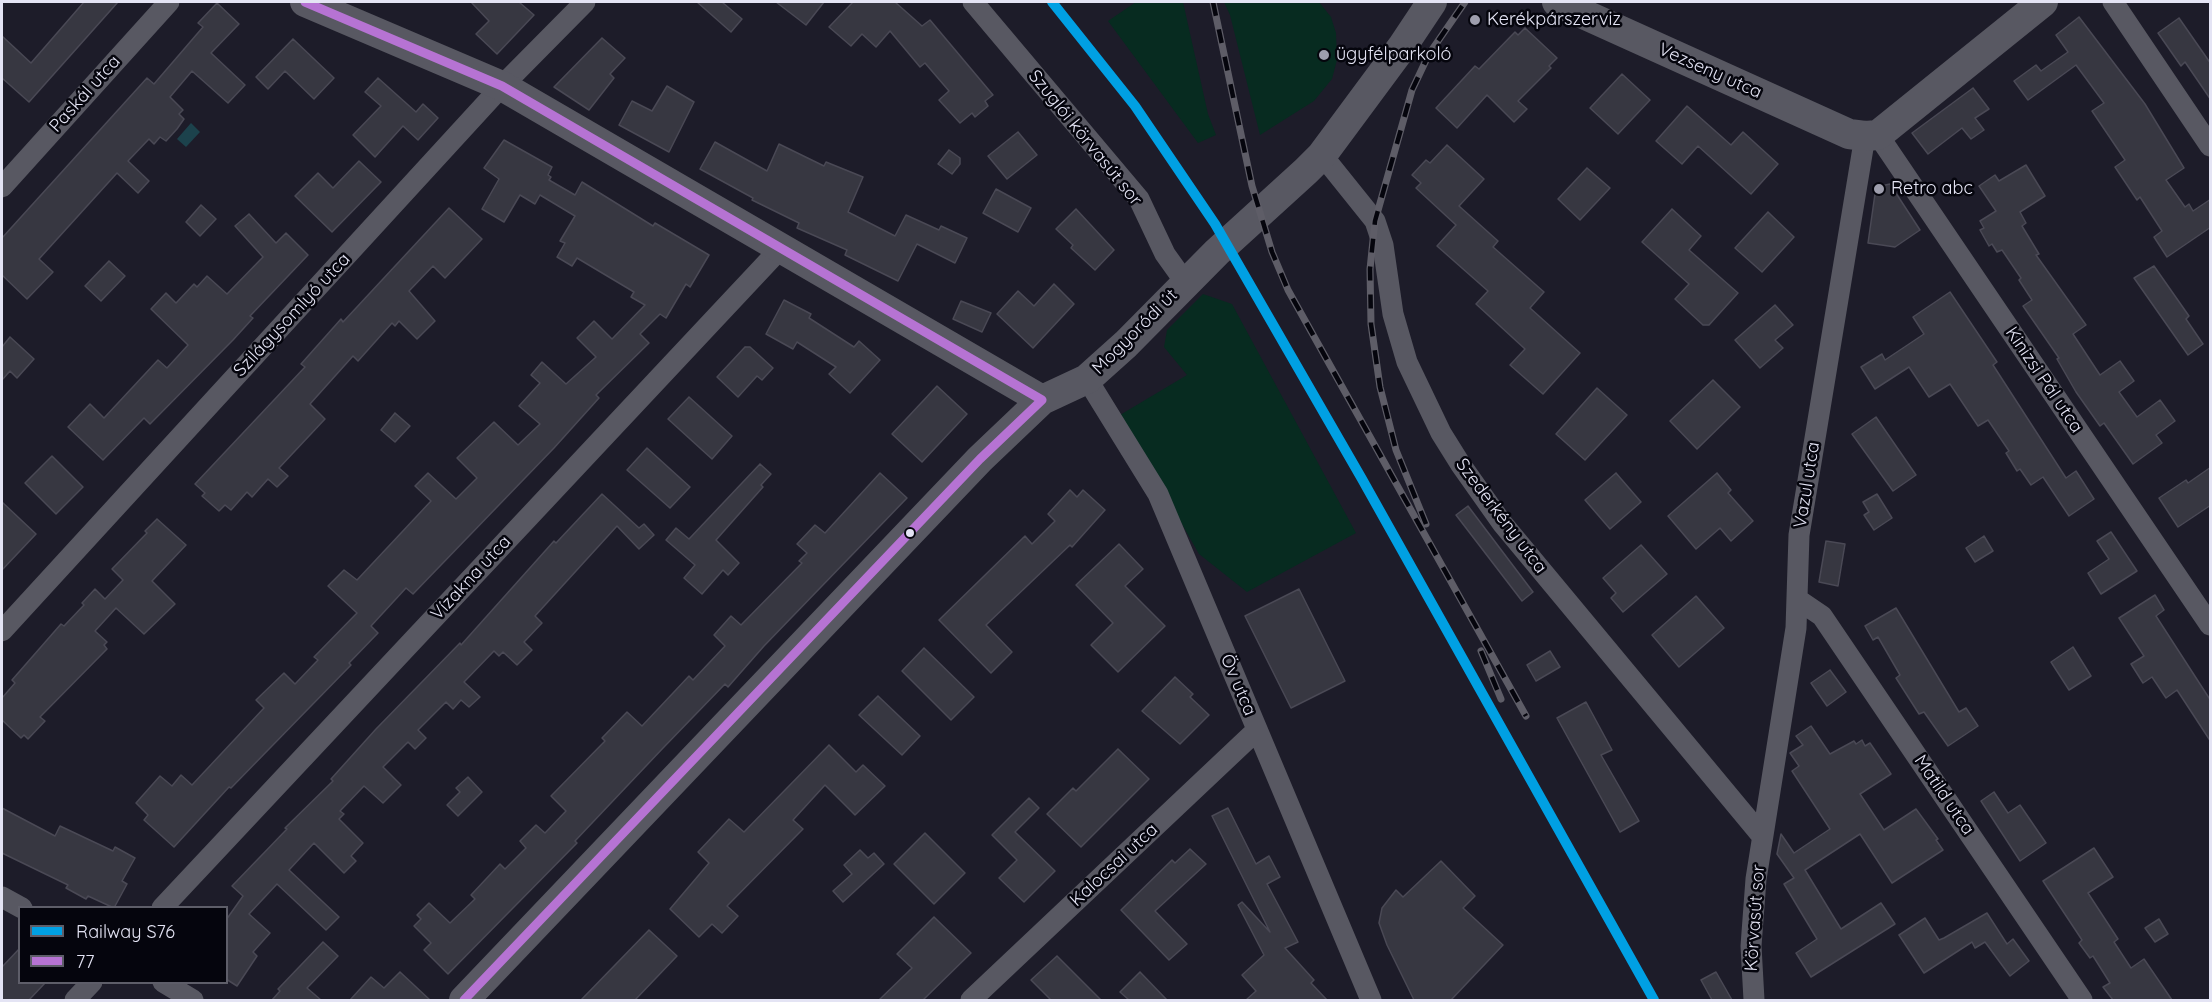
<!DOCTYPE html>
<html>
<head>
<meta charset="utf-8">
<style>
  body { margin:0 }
  #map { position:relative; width:2212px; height:1002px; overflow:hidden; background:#1d1c29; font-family:Quicksand,sans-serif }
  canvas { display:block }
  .frame { position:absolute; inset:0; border:3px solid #e4e4f4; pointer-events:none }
  .legend { position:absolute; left:18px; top:906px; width:210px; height:78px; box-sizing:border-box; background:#05050d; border:2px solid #5e5e69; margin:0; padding:8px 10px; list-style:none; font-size:18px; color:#e4e4f4 }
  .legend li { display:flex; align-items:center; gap:12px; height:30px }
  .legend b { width:30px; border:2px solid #5e5e69 }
</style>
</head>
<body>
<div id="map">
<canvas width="2212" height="1002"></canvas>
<div class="frame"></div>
<ul class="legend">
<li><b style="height:8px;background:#00a0e3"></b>Railway S76</li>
<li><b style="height:8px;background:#b673d3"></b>77</li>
</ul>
</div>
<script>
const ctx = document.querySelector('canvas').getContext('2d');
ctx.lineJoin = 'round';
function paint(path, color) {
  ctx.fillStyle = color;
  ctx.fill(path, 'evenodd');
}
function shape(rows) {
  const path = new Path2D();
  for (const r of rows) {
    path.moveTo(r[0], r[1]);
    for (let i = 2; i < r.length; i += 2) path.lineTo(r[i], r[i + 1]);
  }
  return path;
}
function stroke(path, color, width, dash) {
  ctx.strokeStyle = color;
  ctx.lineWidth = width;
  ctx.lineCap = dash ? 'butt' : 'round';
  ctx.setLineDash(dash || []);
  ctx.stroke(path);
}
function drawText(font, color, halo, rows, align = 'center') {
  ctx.font = font + ' Quicksand,sans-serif';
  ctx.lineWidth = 5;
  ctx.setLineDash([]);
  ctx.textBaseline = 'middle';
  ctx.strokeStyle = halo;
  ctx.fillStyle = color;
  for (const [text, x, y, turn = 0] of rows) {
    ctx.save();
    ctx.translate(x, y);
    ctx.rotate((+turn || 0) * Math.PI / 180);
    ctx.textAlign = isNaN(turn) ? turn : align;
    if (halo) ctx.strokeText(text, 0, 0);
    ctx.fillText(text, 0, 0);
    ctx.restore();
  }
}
const green = shape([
  [1136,2,1183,2,1208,114,1216,135,1198,143,1108,21],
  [1224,2,1319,2,1331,17,1336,33,1337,60,1332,79,1314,101,1260,135,1230,15],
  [1203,294,1232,304,1356,533,1247,592,1199,554,1120,415,1187,375,1164,347,1167,330]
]);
const water = shape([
  [191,123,200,132,186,147,177,139]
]);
const building = shape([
  [84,2,118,2,29,102,2,78,2,36,31,63,84,2],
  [471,2,519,2,534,15,497,54,476,34,489,21,471,2],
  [697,2,722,2,742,19,731,32,697,2],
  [776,2,824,2,806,25,776,2],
  [853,2,895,2,922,26,930,20,993,95,985,101,988,106,975,117,972,113,960,123,939,100,949,91,925,63,920,67,890,31,876,47,862,34,851,46,829,27,853,2],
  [217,3,239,24,211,53,245,85,228,103,192,71,170,97,183,110,179,114,184,119,177,129,166,141,160,137,154,144,149,139,128,161,149,181,138,193,117,173,39,259,53,272,27,299,2,275,2,238,147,78,154,84,203,27,198,23,217,3],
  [2079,17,2145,104,2184,168,2166,180,2185,207,2189,204,2193,211,2211,199,2211,227,2167,257,2154,237,2162,231,2140,197,2137,200,2115,167,2125,160,2092,111,2104,103,2076,65,2028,100,2014,81,2036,65,2041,71,2068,52,2056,35,2079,17],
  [2179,18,2211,64,2211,100,2185,62,2181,66,2158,33,2179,18],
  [1525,28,1557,58,1549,66,1551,68,1518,101,1527,109,1514,122,1487,95,1457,128,1436,108,1475,66,1479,69,1515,32,1518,35,1525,28],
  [602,38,625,58,610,74,614,78,589,110,554,87,602,38],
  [293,39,334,78,314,99,285,71,268,89,256,77,293,39],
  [1622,74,1650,100,1618,134,1590,108,1622,74],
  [378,78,416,112,423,104,438,118,418,140,403,126,375,157,353,135,381,106,365,92,378,78],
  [667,86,694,102,669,152,619,125,632,101,652,111,667,86],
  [1973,88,1989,109,1975,118,1984,130,1971,139,1962,128,1928,154,1912,133,1973,88],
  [1687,106,1731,145,1743,132,1778,164,1751,194,1698,146,1682,164,1656,141,1687,106],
  [1018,132,1037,155,1007,179,988,156,1018,132],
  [504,140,552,167,548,175,551,177,549,180,575,195,582,182,653,226,655,223,709,255,690,287,686,284,666,318,660,314,640,334,649,343,596,395,599,398,554,448,413,594,406,588,371,626,378,633,349,663,351,665,231,788,229,787,174,847,144,820,148,815,136,803,160,776,172,786,181,775,192,785,264,708,256,700,284,673,295,684,318,660,314,657,357,613,328,586,344,570,357,580,431,501,415,486,428,473,456,499,477,478,457,458,494,422,518,445,540,424,519,406,540,383,531,375,542,362,566,384,596,357,577,338,594,321,612,339,645,305,631,297,634,292,577,258,572,266,557,257,565,243,560,241,575,216,540,195,535,204,520,195,504,222,482,209,499,179,484,168,504,140],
  [715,142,767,171,779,144,824,166,826,162,863,177,848,212,895,236,906,215,939,230,941,226,967,238,955,263,917,244,898,281,845,255,847,250,797,228,799,223,752,200,753,198,700,169,715,142],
  [1447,145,1484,179,1459,206,1498,241,1493,247,1544,292,1530,308,1580,353,1543,394,1510,365,1525,349,1476,304,1488,291,1437,246,1456,225,1416,188,1421,183,1412,175,1426,160,1430,163,1447,145],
  [949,150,960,158,960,164,952,174,938,164,949,150],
  [359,161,381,182,332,232,295,196,318,173,333,188,359,161],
  [2026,165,2045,196,2020,212,2026,223,2022,226,2039,254,2036,255,2086,325,2073,334,2100,375,2120,361,2134,381,2119,392,2137,417,2160,400,2175,421,2156,435,2162,443,2133,464,2104,423,2100,426,2076,392,2057,359,2059,358,2023,306,2032,300,2019,280,2021,278,2002,250,1997,252,1992,244,1989,246,1980,230,1984,228,1980,221,1996,211,1979,186,1995,175,1999,181,2026,165],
  [1587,168,1610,188,1580,220,1558,199,1587,168],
  [1890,184,1920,230,1895,247,1868,243,1876,187,1890,184],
  [996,189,1031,208,1018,232,983,213,996,189],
  [201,205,216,219,200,236,186,222,201,205],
  [449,208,482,239,445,278,433,266,409,291,435,321,417,339,399,321,395,326,392,323,358,361,353,356,310,404,325,419,279,468,288,476,277,487,268,479,252,497,247,492,231,510,225,505,219,511,202,496,205,493,195,484,305,367,301,364,341,319,343,322,449,208],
  [1076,209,1114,250,1095,270,1071,248,1073,245,1056,229,1076,209],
  [1672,209,1701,236,1689,250,1738,293,1709,325,1703,325,1675,299,1689,284,1642,242,1672,209],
  [1768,212,1794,237,1762,272,1735,248,1768,212],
  [249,214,276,243,286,233,308,255,250,316,253,318,233,340,150,424,144,418,103,460,68,427,90,404,104,418,158,360,167,368,188,345,151,309,166,293,176,303,194,284,197,287,207,276,227,294,263,257,235,226,249,214],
  [109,261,125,276,101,301,85,286,109,261],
  [2154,266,2189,316,2186,319,2203,344,2188,355,2134,278,2154,266],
  [1054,284,1074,304,1033,348,997,314,1018,291,1034,306,1054,284],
  [1950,292,1997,362,1993,365,2066,478,2076,471,2094,499,2069,516,2043,477,2031,485,2020,469,2017,471,2006,453,2009,451,1988,420,1978,426,1950,384,1929,397,1909,367,1875,389,1861,367,1882,354,1885,360,1924,334,1913,317,1950,292],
  [784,300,811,314,809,318,854,347,859,341,880,360,850,393,829,374,836,367,797,342,793,349,766,334,784,300],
  [961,301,991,313,982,332,953,319,961,301],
  [1775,305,1793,325,1775,340,1783,348,1760,368,1735,340,1775,305],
  [10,337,34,359,17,378,10,371,2,380,2,347,10,337],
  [745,347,750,347,773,368,762,380,757,376,738,397,717,377,745,347],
  [1713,380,1740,407,1697,449,1670,421,1713,380],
  [937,386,967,414,922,462,892,434,937,386],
  [1597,388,1627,415,1585,460,1556,434,1597,388],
  [689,397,732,436,712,459,668,419,689,397],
  [395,413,410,426,395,442,381,430,395,413],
  [1876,417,1916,475,1893,491,1852,434,1876,417],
  [647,448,690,487,670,508,627,470,647,448],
  [52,456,83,487,56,514,25,483,52,456],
  [760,464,771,474,761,485,763,487,716,540,739,563,728,575,723,570,702,594,684,578,695,565,666,540,676,528,689,539,760,464],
  [2211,467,2211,505,2178,527,2159,498,2186,480,2188,483,2211,467],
  [880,473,907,498,764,646,728,687,725,684,664,747,575,841,577,843,448,974,424,950,431,943,414,926,421,919,417,915,429,903,450,923,475,899,471,895,500,864,505,869,526,848,520,841,536,825,545,833,566,811,551,796,605,741,602,738,627,712,642,726,689,676,693,680,725,646,714,635,731,616,741,625,802,563,799,561,807,553,797,544,815,525,825,533,880,473],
  [1616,473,1641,502,1610,529,1585,500,1616,473],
  [1717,473,1731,490,1728,493,1753,521,1731,541,1720,528,1696,549,1668,516,1717,473],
  [1070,490,1077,497,1083,490,1105,510,1072,547,1070,545,986,625,1012,652,991,673,939,620,1025,536,1032,544,1055,521,1048,514,1070,490],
  [602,494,639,528,644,524,654,535,639,549,617,526,535,616,542,623,524,642,532,650,517,665,503,652,499,656,494,651,464,682,480,697,469,707,461,700,453,709,446,702,418,730,426,738,415,749,408,742,383,767,401,785,383,803,364,786,340,811,344,814,339,819,363,843,351,856,356,861,344,873,314,843,289,870,339,917,326,930,277,884,249,914,270,933,253,952,257,956,237,986,226,979,226,920,243,896,232,886,287,829,285,828,333,781,331,779,376,729,460,643,461,645,554,541,556,543,602,494],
  [1877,494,1892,518,1874,530,1864,515,1869,512,1863,502,1877,494],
  [2,502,36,534,2,570,2,502],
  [1468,506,1533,592,1522,601,1456,515,1468,506],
  [157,519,186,545,152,581,175,604,144,634,116,608,95,631,107,642,104,645,107,649,40,717,45,721,28,739,24,735,21,738,2,720,2,698,15,683,12,680,61,624,64,626,84,605,82,603,95,589,105,599,123,580,112,569,147,533,145,531,157,519],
  [2111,532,2137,571,2101,594,2088,573,2109,559,2097,541,2111,532],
  [1984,536,1993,551,1975,562,1966,548,1984,536],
  [1826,541,1845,544,1838,586,1819,582,1826,541],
  [1119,544,1143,569,1125,586,1165,626,1118,672,1091,645,1113,623,1076,585,1119,544],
  [1641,545,1667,574,1623,612,1611,598,1616,593,1603,578,1641,545],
  [1299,589,1345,681,1291,708,1245,616,1299,589],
  [2155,595,2164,610,2156,616,2211,701,2211,742,2177,690,2166,698,2152,677,2143,683,2131,664,2144,656,2119,618,2155,595],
  [1696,596,1724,628,1679,667,1652,635,1696,596],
  [1896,608,1959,712,1966,708,1978,726,1948,746,1924,712,1919,714,1896,678,1900,675,1878,637,1873,640,1865,626,1896,608],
  [2073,647,2091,676,2069,690,2051,662,2073,647],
  [924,648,974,697,951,720,902,671,924,648],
  [1550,651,1560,667,1536,681,1527,665,1550,651],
  [1830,670,1846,692,1827,706,1811,683,1830,670],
  [1175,677,1193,694,1190,697,1209,715,1180,744,1142,711,1175,677],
  [878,696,920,736,902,755,859,715,878,696],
  [1586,702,1612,750,1601,755,1639,821,1620,832,1557,718,1586,702],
  [1811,726,1830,754,1854,741,1856,744,1862,740,1865,746,1870,743,1891,774,1860,794,1884,830,1916,809,1938,839,1936,840,1943,850,1892,883,1860,834,1805,870,1841,929,1881,903,1895,924,1811,977,1796,953,1817,939,1784,884,1794,878,1777,854,1781,834,1794,853,1830,829,1792,771,1799,766,1790,753,1803,745,1796,736,1811,726],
  [829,745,856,772,863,765,885,786,855,815,825,785,793,820,803,829,727,906,738,916,722,933,712,924,699,937,670,909,709,863,698,852,729,819,744,832,829,745],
  [1118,749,1149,779,1081,847,1047,814,1073,788,1076,791,1118,749],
  [468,777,482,792,458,816,447,805,460,792,456,788,468,777],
  [1994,792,2008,813,2020,805,2046,843,2020,861,1981,801,1994,792],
  [1029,798,1039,808,1015,832,1055,871,1024,902,999,878,1017,860,992,835,1029,798],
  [2,808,55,836,60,826,113,851,115,847,135,858,122,881,127,884,114,908,88,896,86,899,66,888,68,885,2,853,2,808],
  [1228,808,1256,864,1269,856,1280,877,1267,884,1298,942,1285,948,1314,980,1311,983,1327,1000,1246,1000,1256,991,1242,975,1264,955,1238,905,1242,902,1270,932,1212,816,1228,808],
  [925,833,965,873,934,904,894,864,925,833],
  [2094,848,2113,877,2088,893,2118,939,2114,942,2131,968,2144,959,2172,1000,2113,1000,2103,987,2110,983,2093,956,2090,958,2079,943,2082,940,2043,881,2094,848],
  [1190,849,1206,864,1155,911,1187,944,1169,960,1121,910,1172,860,1175,863,1190,849],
  [860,850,868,858,874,853,884,864,843,902,833,891,852,874,844,865,860,850],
  [1441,861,1475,896,1463,908,1503,945,1451,1000,1414,1000,1387,945,1379,923,1382,908,1396,890,1403,897,1441,861],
  [1987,913,2007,944,2013,939,2029,961,2010,976,1985,942,1975,948,1972,942,1924,973,1899,935,1925,918,1939,940,1944,938,1987,913],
  [934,917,971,953,923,1000,879,1000,912,968,897,954,934,917],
  [2159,919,2168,934,2155,942,2145,928,2159,919],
  [649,930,677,956,635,1000,581,1000,649,930],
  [323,942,338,956,307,988,321,1000,272,1000,280,991,278,989,323,942],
  [20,948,20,982,46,982,29,1000,2,1000,2,967,20,948],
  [1057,956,1101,1000,1051,1000,1031,980,1057,956],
  [400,972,430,1000,350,1000,371,977,384,988,400,972],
  [1140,972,1167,1000,1129,1000,1120,992,1140,972],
  [1716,972,1732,1000,1712,1000,1701,980,1716,972]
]);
const street = shape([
  [973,2,1139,199,1165,254,1185,282],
  [2113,2,2210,146],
  [1878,135,2210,625],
  [1322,155,1375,221,1383,245,1393,314,1407,362,1441,433,1461,465,1502,523,1762,836],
  [2,187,169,2],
  [1087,379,1158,494,1371,1000],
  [1797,599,1822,616,2082,1000],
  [2,631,502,86,585,2],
  [2,897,22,908],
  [162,908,780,249],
  [163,982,193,1000],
  [75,1000,92,982],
  [971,1000,1257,730],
  [1754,1000,1751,946,1756,879,1796,628,1799,535,1865,136]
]);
const secondary = shape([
  [305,2,502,86,1042,400],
  [1557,2,1849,134,1865,136,1878,135,2043,2],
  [464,1000,980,459,1042,400,1087,379,1126,344,1217,252,1306,171,1322,155,1402,47,1432,2]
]);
const rail = shape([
  [1213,2,1252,186,1272,252,1288,290,1526,716],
  [1426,524,1396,450,1380,387,1371,324,1370,269,1375,221,1412,90,1429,54,1465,2],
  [1481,651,1501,699]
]);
const bus1 = shape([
  [305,2,502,86,1042,400,980,459,464,1000]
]);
const rail1 = shape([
  [1052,2,1135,106,1215,224,1362,479,1654,1000]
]);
const markers = [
  [1475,20,6,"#9e9ead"],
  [1324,55,6,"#9e9ead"],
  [1879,189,6,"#9e9ead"],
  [910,533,5,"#e4e4f4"]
];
const poiNames = [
  ["Kerékpárszerviz",1487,20],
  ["ügyfélparkoló",1336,55],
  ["Retro abc",1891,189]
];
const streetNames = [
  ["Vezseny utca",1710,71,24],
  ["Paskál utca",85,94,-48],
  ["Szuglói körvasút sor",1085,138,51],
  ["Szilágysomlyó utca",292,315,-47],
  ["Mogyoródi út",1135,332,-45],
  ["Kinizsi Pál utca",2044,380,56],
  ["Vazul utca",1807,485,-81],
  ["Szederkény utca",1501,516,53],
  ["Vízakna utca",471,578,-47],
  ["Öv utca",1238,685,67],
  ["Matild utca",1944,795,56],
  ["Kalocsai utca",1114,865,-43],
  ["Körvasút sor",1755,918,-86]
];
paint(green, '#072b20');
paint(water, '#1c424c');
paint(building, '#373741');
stroke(building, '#4a4955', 1.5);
stroke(street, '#585862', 21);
stroke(secondary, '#585862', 30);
stroke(rail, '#5e5d67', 7);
stroke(rail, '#05050d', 4.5, [14]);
stroke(bus1, '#b673d3', 9);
stroke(rail1, '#00a0e3', 10);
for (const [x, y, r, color] of markers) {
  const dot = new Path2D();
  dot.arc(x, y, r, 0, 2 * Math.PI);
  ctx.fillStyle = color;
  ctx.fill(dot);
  stroke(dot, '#05050d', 2);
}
drawText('18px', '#e4e4f4', '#05050d', poiNames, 'left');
drawText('18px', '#e4e4f4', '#05050d', streetNames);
</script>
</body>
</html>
